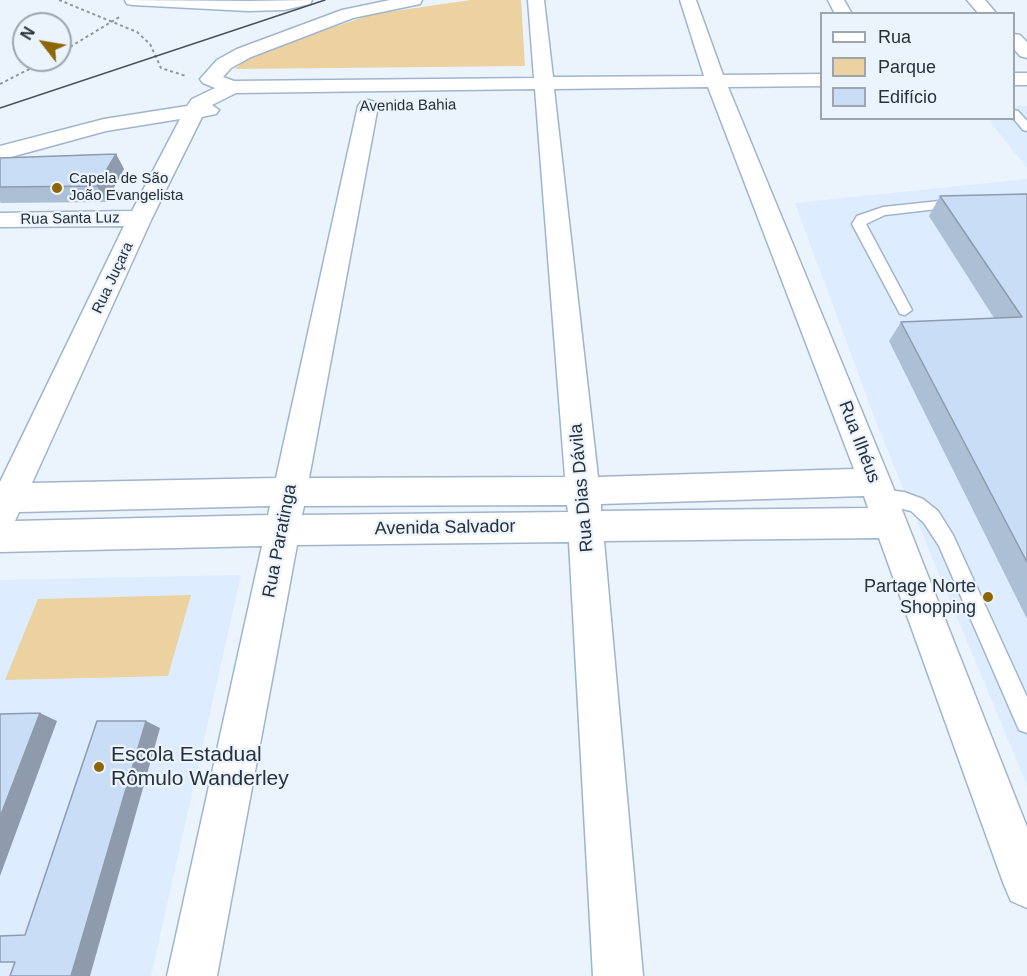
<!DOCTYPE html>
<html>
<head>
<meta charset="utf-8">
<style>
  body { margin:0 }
  #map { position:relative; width:1027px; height:976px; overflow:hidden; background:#ebf3fd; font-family:Helvetica,sans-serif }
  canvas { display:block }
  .legend { position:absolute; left:820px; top:12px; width:195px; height:108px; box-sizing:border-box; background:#ebf3fd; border:2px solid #9da5af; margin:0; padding:8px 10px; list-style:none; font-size:18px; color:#283039 }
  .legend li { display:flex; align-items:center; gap:12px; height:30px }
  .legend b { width:30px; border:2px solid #9da5af }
  .north { position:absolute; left:12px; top:12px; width:60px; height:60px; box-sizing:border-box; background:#ebf3fd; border:2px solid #9da5af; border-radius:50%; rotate:301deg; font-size:16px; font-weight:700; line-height:24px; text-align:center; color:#283039 }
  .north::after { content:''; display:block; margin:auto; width:21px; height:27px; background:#8c6607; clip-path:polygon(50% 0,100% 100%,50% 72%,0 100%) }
</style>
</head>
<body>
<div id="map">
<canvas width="1027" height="976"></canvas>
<ul class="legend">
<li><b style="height:8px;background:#fff"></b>Rua</li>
<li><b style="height:16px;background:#ecd1a1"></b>Parque</li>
<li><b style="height:16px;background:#c9def6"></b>Edifício</li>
</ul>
<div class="north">N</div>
</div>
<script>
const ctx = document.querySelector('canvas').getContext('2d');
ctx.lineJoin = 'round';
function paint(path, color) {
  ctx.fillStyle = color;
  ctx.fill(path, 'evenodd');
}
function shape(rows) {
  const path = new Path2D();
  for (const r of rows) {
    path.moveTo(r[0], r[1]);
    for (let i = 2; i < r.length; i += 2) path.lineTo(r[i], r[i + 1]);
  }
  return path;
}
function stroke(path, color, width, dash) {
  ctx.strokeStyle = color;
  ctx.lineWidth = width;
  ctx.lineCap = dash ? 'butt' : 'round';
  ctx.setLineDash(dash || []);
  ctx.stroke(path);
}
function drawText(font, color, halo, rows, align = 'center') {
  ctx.font = font + ' Helvetica,sans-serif';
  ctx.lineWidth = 4.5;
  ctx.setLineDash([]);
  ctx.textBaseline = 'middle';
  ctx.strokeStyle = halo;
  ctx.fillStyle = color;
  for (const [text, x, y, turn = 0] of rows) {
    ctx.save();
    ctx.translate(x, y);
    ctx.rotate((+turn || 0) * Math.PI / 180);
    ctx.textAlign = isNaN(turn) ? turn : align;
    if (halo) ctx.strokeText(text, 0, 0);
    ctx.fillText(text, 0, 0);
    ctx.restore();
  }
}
const built = shape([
  [1014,106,1027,106,1027,168,988,119,1014,118],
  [1027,179,1027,785,881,435,795,203],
  [241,575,151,976,0,976,0,580]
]);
const green = shape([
  [471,0,521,0,525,66,235,69,250,55,373,14],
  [191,595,168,676,5,680,38,599]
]);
const path = shape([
  [59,0,137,32,150,44,161,68,186,76],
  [60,53,121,16],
  [0,84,47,60]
]);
const lane = shape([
  [1014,110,1018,111,1027,121,1027,131,1023,130,1013,118,1014,110],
  [958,199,963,200,964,203,963,206,885,215,866,224,912,310,905,315,900,314,852,224,857,216,883,207,958,199],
  [880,489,904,492,923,499,938,511,953,535,1027,697,1027,733,1019,730,939,546,924,523,911,511,874,502,871,497,874,492,880,489]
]);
const street = shape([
  [125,0,248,1,312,0,310,4,284,10,248,11,133,5,127,4,125,0],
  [390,0,422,0,420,4,353,18,251,57,231,68,223,77,234,81,534,78,528,0,544,0,553,77,704,76,680,0,696,0,723,75,822,74,822,86,728,87,891,482,1027,827,1027,908,1011,901,1004,885,879,538,604,541,643,976,593,976,569,542,297,545,217,976,167,976,262,546,0,552,0,482,124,226,0,227,0,213,132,211,180,119,106,131,0,160,0,146,104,119,187,106,192,99,215,88,203,83,200,79,217,60,237,49,342,10,390,0],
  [708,87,854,469,598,477,554,89,708,87],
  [535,89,565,477,309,478,378,106,375,102,368,100,361,102,358,106,276,478,32,483,152,218,202,117,216,114,219,110,212,105,236,93,535,89],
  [864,496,868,508,601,511,601,504,864,496],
  [567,505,568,512,302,515,304,506,567,505],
  [270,506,268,515,15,521,19,512,270,506],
  [828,0,844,0,852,14,835,14,828,0],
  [967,0,985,0,997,14,979,14,967,0],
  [1014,34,1020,35,1027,42,1027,58,1020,56,1014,49,1014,34],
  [1014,73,1027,73,1027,85,1014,85,1014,73]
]);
const tram = shape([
  [0,108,325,0]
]);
const wall = shape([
  [116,154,124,169,106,202,1,203,0,202,0,158],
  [1027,194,1027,619,889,341,901,322,994,318,929,216,940,196]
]);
const shadedWall = shape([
  [116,154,124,169,106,202,97,186],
  [40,713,57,721,0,876,0,817],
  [146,721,160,728,90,976,71,976]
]);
const building = shape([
  [116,154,97,186,0,187,0,158,116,154],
  [1027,194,1027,562,901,322,1022,317,940,196,1027,194],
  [40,713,0,817,0,714,40,713],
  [97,721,146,721,71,976,10,976,15,962,0,962,0,936,25,935,97,721]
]);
const markers = [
  [57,188,6,"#8c6607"],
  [988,597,6,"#8c6607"],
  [99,767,6,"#8c6607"]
];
const farStreetnames = [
  ["Avenida Bahia",408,106,-1],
  ["Rua Santa Luz",70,219,-1],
  ["Rua Juçara",113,278,-65]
];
const farPoinames = [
  ["Capela de São",69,179],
  ["João Evangelista",69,196]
];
const streetNames = [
  ["Rua Ilhéus",859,442,69],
  ["Rua Dias Dávila",582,488,-95],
  ["Avenida Salvador",445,528,-1],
  ["Rua Paratinga",280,541,-79]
];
const poiNames = [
  ["Partage Norte",976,587],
  ["Shopping",976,608]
];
const nearPoinames = [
  ["Escola Estadual",111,755],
  ["Rômulo Wanderley",111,779]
];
paint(built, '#ddedff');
paint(green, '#ecd1a1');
stroke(lane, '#a0b5cc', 3);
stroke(street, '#a0b5cc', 3);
stroke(path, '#8e969f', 2, [3, 3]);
paint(lane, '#fff');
paint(street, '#fff');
stroke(tram, '#464e58', 1.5);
paint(wall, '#adbfd4');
paint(shadedWall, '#8d9bac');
paint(building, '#c9def6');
stroke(building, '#8d9bac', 1.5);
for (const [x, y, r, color] of markers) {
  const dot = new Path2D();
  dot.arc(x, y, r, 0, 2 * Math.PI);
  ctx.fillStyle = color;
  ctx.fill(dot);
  stroke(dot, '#ebf3fd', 2);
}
drawText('15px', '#283039', '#ebf3fd', farStreetnames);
drawText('15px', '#283039', '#ebf3fd', farPoinames, 'left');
drawText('18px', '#283039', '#ebf3fd', streetNames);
drawText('18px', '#283039', '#ebf3fd', poiNames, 'right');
drawText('21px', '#283039', '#ebf3fd', nearPoinames, 'left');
</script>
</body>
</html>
